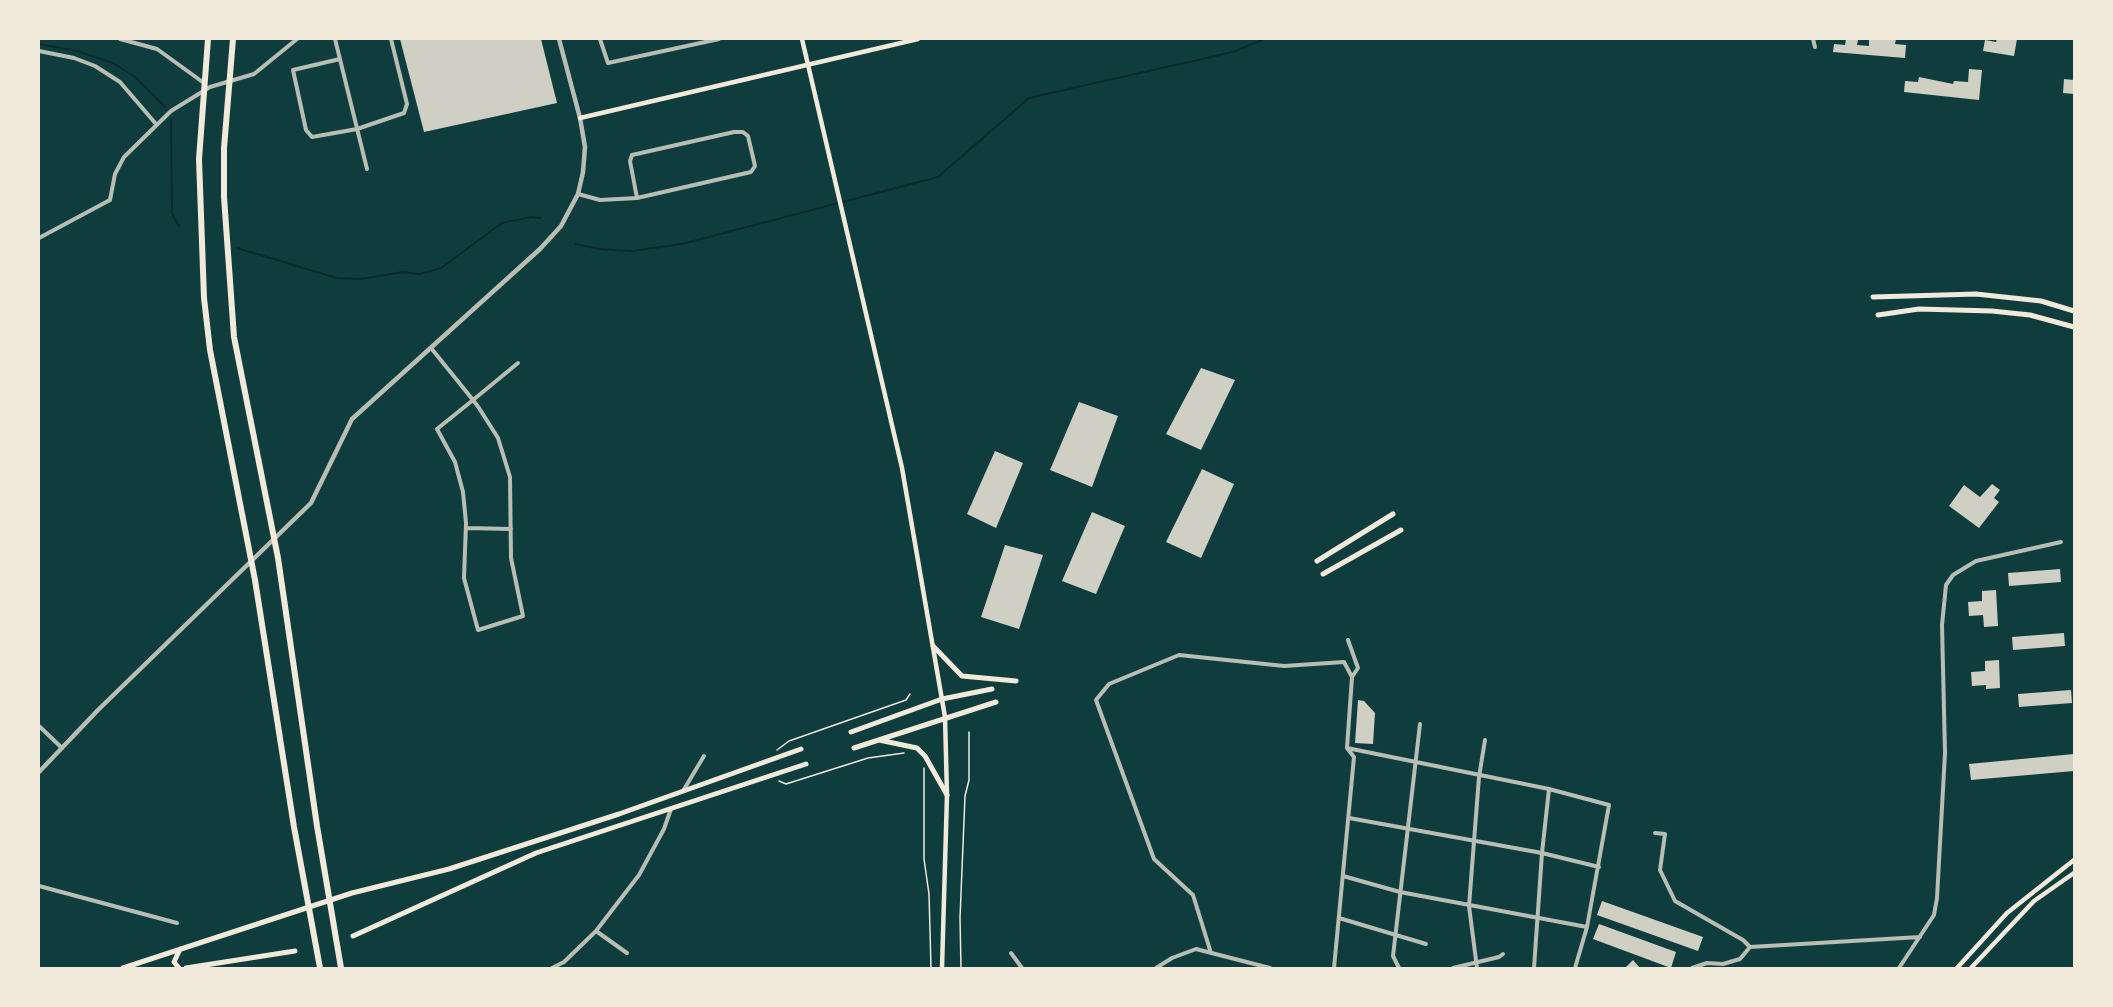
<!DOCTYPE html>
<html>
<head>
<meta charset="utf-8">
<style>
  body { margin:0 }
  #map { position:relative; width:2113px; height:1007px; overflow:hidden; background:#0f3d3e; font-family:Bitter,serif }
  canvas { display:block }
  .frame { position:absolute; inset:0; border:40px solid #f1e9da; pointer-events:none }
</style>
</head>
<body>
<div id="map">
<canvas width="2113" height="1007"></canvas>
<div class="frame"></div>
</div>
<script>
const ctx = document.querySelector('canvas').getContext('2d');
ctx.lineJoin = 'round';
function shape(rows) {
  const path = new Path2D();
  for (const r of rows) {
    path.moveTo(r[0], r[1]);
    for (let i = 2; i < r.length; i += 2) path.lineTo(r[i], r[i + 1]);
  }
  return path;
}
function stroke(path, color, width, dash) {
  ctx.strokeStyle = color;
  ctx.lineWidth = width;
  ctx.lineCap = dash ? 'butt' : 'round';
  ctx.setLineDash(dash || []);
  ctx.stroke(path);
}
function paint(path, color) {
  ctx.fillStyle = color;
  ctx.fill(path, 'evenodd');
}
const stream = shape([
  [39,44,77,51,113,63,135,77,165,107],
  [171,119,172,214,179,226],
  [575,244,599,249,631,251,682,244,938,177,1029,98,1233,52,1264,39],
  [237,248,337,278,361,279,403,272,420,274,441,268,502,223,531,217,540,218]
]);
const building = shape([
  [400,39,541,39,557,103,424,132],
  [1846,39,1858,40,1857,45,1869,46,1869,40,1896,39,1895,44,1906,45,1905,58,1833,52,1834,44,1845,45],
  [1997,39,2017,39,2014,56,1983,51,1985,40,1996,42],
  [1969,69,1982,70,1979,100,1904,92,1905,81,1918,82,1919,77,1953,84,1954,81,1968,82],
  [2064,79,2074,80,2074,94,2063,93],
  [1201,368,1235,380,1201,450,1166,434],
  [1079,402,1118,416,1092,487,1050,470],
  [995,451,1023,463,996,528,967,514],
  [1202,469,1234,484,1201,558,1166,542],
  [1992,484,2000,490,1994,498,1999,502,1979,528,1949,506,1964,485,1980,497],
  [1092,512,1125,526,1096,594,1062,581],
  [1005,545,1043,555,1019,629,981,617],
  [2060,569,2061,582,2009,586,2008,573],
  [1996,590,1998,626,1984,627,1983,615,1969,616,1968,602,1982,601,1982,591],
  [2064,633,2065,646,2013,650,2012,637],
  [1999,660,2000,688,1986,689,1986,685,1972,686,1971,672,1985,671,1985,661],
  [2071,690,2072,703,2019,707,2018,694],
  [1358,700,1364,701,1375,713,1373,744,1355,743],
  [2074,754,2074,771,1971,780,1969,764],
  [1602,901,1703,937,1698,951,1597,915],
  [1599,924,1676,952,1671,968,1593,939],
  [1633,960,1640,968,1625,968]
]);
const path = shape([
  [777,750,789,741,906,700,910,694],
  [924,768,924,859,929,894,931,968],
  [779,781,786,784,868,758,904,753],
  [961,968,960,918,965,796,969,780,969,732]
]);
const minor = shape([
  [120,39,157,49,204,83],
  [335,39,367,169],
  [600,39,608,63,719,39],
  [1813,39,1815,47],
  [39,51,74,58,95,66,120,82,156,124],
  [340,59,293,70,306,130,312,137,357,129,404,113,407,104,391,39],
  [734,132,743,132,748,136,755,166,751,172,637,198,630,161,632,155,734,132],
  [578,194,600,200,637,198],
  [39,238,110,200,115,174,124,157,171,111,210,87,254,74,297,39],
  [431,348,473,400,479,408,498,438,510,477,511,558,523,616,478,630,464,578,466,523,463,492,455,462,437,429,473,400,518,363],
  [466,528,511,529],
  [39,726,62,748],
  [1347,748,1549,789,1609,805,1587,927,1575,968],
  [683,791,704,756],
  [1349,818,1542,853,1599,867],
  [1655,833,1665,834,1660,870,1675,901,1743,940,1750,947],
  [1343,876,1400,892,1587,927],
  [39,886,177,923],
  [1339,918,1426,944],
  [596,931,627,953],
  [1011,953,1022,968],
  [1211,953,1193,895,1154,859,1096,700,1109,684,1179,655,1284,666,1344,662,1352,677],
  [552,968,564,962,596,931,639,875,664,829,671,809],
  [1156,968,1172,958,1196,949,1270,968],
  [1334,968,1354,757,1347,748,1352,677,1358,668,1348,640],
  [1399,968,1393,956,1420,724],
  [1453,968,1499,957,1503,954],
  [1477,968,1469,906,1479,777,1485,740],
  [1534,968,1542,853,1549,789],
  [1692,968,1707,963,1723,964,1740,959,1750,947,1920,937],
  [1899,968,1934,915,1937,898,1945,753,1942,625,1946,585,1953,575,1976,561,2061,542]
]);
const tertiary = shape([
  [39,772,98,710,311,503,352,419,540,249,561,226,578,194,583,172,585,147,580,118,559,39]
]);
const secondary = shape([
  [802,39,902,468,945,717,947,795,942,968],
  [580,118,918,39],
  [1957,968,2007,913,2074,860],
  [1971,968,2034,901,2074,873]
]);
const primary = shape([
  [1873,297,1976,294,2041,301,2074,311],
  [1878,315,1919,309,1992,311,2030,315,2074,327],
  [1317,561,1393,514],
  [1323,574,1401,530],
  [933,646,962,676,1016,681],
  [851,732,942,699,992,689],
  [879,740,917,748,925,756,947,795],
  [854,748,996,702],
  [353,936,536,853,806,764],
  [123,968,352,893,449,869,619,814,801,749],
  [179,968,174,962,180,949],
  [186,968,295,951]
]);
const motorway = shape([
  [208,39,199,159,204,298,210,350,255,580,294,827,320,968],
  [233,39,224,148,224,197,234,337,278,558,317,826,341,968]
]);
stroke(stream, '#0a2a2b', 2);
paint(building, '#cfcfc3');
stroke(path, '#f1e9da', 1.5);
stroke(minor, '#b8beb3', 4);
stroke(tertiary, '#b8beb3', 4.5);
stroke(secondary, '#f1e9da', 4.5);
stroke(primary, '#f1e9da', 5);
stroke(motorway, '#f1e9da', 6);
</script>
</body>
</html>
